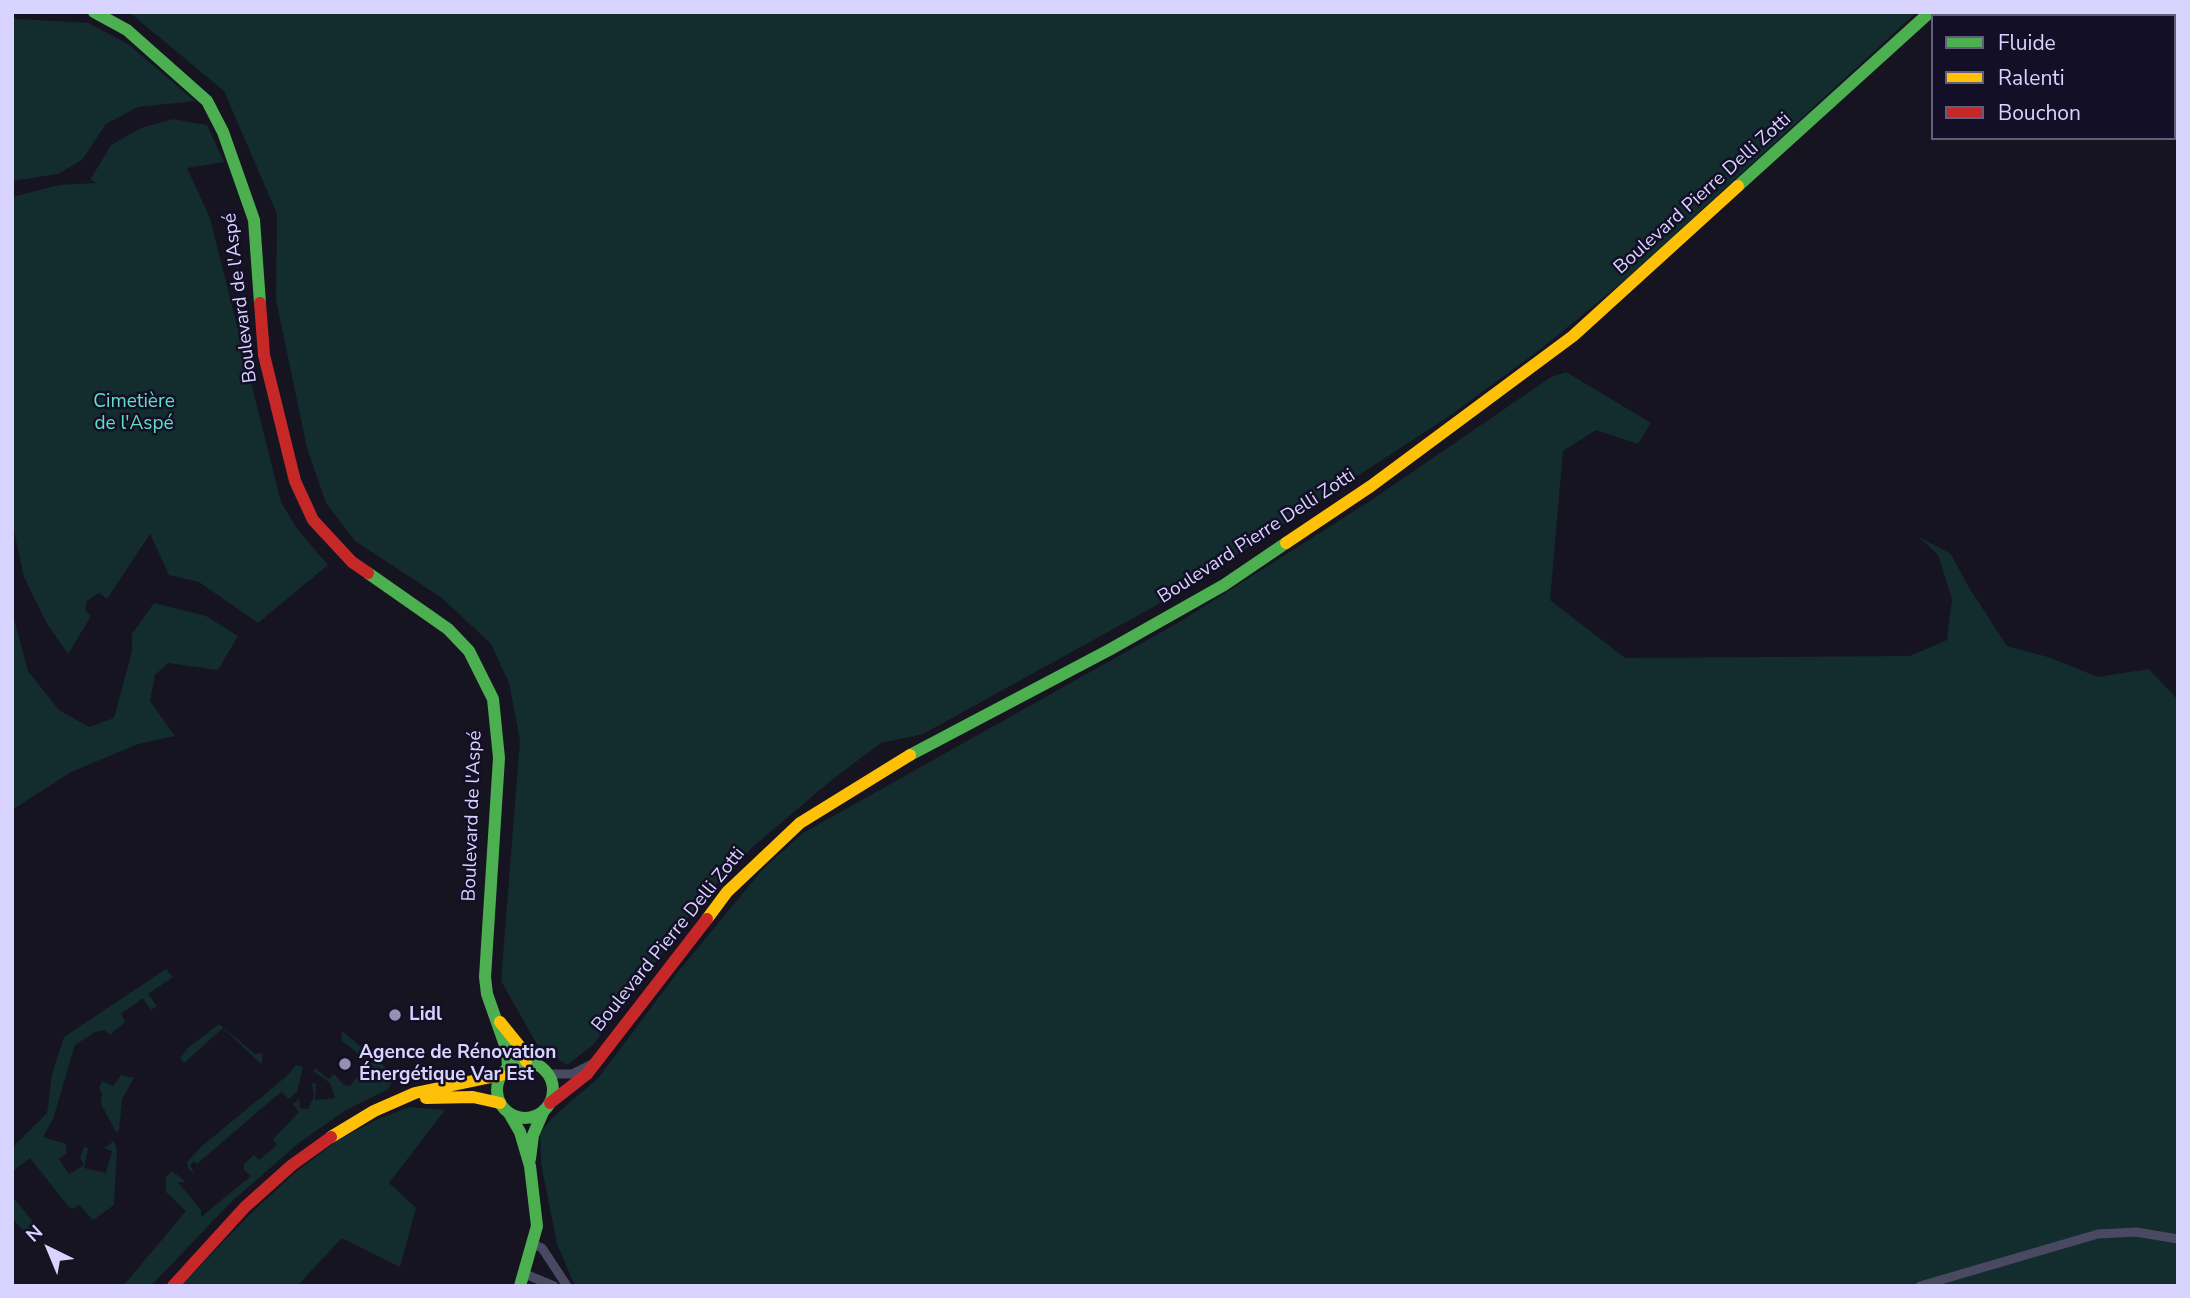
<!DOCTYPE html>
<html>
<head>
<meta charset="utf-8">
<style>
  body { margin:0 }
  #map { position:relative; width:2190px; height:1298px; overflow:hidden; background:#161421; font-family:"Nunito Sans",sans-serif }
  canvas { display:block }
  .frame { position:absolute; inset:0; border:14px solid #d9d4ff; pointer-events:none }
  .legend { position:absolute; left:1931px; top:14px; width:245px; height:126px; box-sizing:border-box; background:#130f26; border:2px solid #625e7d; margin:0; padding:9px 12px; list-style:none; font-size:21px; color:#d9d4ff }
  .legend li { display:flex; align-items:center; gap:14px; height:35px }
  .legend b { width:35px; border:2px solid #625e7d }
  .north { position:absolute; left:14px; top:1214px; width:70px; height:70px; -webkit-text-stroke:5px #130f26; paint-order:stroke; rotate:317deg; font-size:19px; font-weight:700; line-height:28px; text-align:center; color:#d9d4ff }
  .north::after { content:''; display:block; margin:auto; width:24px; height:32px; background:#d9d4ff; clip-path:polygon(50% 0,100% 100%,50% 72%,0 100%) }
</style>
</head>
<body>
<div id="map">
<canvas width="2190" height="1298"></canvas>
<div class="frame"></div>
<ul class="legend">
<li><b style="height:9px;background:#4caf50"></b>Fluide</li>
<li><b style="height:9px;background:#ffc107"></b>Ralenti</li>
<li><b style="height:9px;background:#c62828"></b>Bouchon</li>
</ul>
<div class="north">N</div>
</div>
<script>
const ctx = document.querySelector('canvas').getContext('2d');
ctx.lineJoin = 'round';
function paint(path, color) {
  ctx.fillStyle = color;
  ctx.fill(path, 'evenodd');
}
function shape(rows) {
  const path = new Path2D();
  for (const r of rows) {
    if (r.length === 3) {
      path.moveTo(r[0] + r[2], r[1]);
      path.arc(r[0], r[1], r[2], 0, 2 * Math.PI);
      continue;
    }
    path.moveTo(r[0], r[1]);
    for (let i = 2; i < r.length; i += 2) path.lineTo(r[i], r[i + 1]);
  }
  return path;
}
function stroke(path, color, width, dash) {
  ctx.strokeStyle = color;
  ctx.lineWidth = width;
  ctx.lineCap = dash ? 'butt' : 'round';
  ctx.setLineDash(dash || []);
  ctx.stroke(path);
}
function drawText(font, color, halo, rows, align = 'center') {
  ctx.font = font + ' "Nunito Sans",sans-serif';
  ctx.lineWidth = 5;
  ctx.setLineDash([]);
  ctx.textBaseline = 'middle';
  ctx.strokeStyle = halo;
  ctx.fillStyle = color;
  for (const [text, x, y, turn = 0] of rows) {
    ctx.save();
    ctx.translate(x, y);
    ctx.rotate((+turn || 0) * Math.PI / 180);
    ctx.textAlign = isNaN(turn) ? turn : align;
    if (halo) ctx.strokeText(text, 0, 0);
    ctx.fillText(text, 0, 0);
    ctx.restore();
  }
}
const green = shape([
  [129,12,1917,12,1631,275,1542,348,1448,417,1175,595,923,734,881,743,833,779,756,844,703,898,593,1045,567,1065,538,1046,501,981,520,740,509,683,491,644,442,598,355,541,326,503,307,448,276,300,277,214,224,91],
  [12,16,17,19,88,23,128,44,195,101,138,107,106,124,82,160,58,174,12,181],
  [173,119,207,125,224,162,187,168,210,218,281,502,298,530,328,565,258,623,199,582,169,575,150,534,107,599,99,593,87,601,85,610,91,616,68,654,46,622,24,577,12,522,12,197,59,185,97,183,90,180,111,145,141,128],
  [1566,372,1651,423,1638,444,1596,430,1563,451,1550,600,1625,658,1910,656,1947,640,1952,599,1938,555,1919,537,1951,554,1968,586,2007,646,2048,657,2098,677,2149,669,2178,700,2178,1286,575,1286,557,1244,541,1163,540,1133,552,1118,599,1077,677,973,762,870,803,833,1181,621,1370,501,1551,377],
  [154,603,206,616,238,636,218,670,168,663,155,675,150,701,175,736,138,744,71,772,12,810,12,611,28,671,59,710,89,727,114,718,132,651,132,634],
  [166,969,173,977,148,994,157,1006,151,1010,143,998,121,1014,125,1022,110,1035,105,1030,95,1032,75,1045,53,1119,43,1137,66,1144,66,1154,59,1159,69,1174,84,1165,80,1158,84,1147,88,1148,84,1168,106,1173,112,1151,104,1148,114,1141,117,1150,114,1205,93,1220,79,1205,73,1209,68,1206,30,1158,12,1172,12,1148,47,1113,52,1074,64,1037],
  [219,1024,255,1054,262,1053,262,1065,223,1028,184,1063,180,1058,188,1048],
  [342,1031,396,1076,388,1089,346,1110,300,1142,229,1204,151,1286,123,1286,186,1211,166,1192,166,1177,172,1171,186,1182,178,1182,201,1210,201,1217,251,1176,244,1170,244,1164,254,1155,259,1160,277,1145,273,1139,299,1112,293,1104,299,1099,300,1108,308,1109,314,1096,312,1083,316,1084,315,1100,335,1098,330,1083,313,1071,315,1068,329,1079,334,1074,344,1085,350,1086,356,1078,365,1075,373,1066,341,1040],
  [296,1065,303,1067,297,1092,289,1099,282,1092,275,1097,197,1164,194,1161,190,1165,194,1173,189,1170,187,1162,202,1146,288,1075],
  [121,1075,134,1078,122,1099,119,1131,116,1132,101,1104,102,1094,99,1088,102,1081,113,1086],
  [410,1107,445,1110,389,1183,416,1208,400,1267,342,1238,297,1286,181,1286,250,1214,297,1171,338,1140,380,1118],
  [12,1196,40,1230,31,1240,12,1218]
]);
const street = shape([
  [548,1074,572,1074,592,1064],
  [533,1244,542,1248,567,1286],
  [525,1274,554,1286],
  [1920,1286,2098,1234,2136,1232,2178,1239]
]);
const fast = shape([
  [94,12,127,30,207,101,223,132,254,220,260,303],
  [1738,186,1930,12],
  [368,573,448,629,469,651,493,699,499,758,485,977,487,994,507,1051,508,1067],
  [910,755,1109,650,1224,585,1286,543],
  [525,1090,28],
  [509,1113,520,1132,530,1166,537,1226,520,1286],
  [530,1159,533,1135,544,1110]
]);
const slow = shape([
  [1286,543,1371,486,1573,336,1738,186],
  [707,919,727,892,800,823,910,755],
  [500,1022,521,1048,526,1061],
  [426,1098,473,1097,500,1103],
  [331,1137,374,1111,415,1093,501,1075]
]);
const jam = shape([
  [260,303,264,355,295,481,313,520,352,562,368,573],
  [550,1103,587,1074,707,919],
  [173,1286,245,1207,292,1165,331,1137]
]);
const markers = [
  [395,1015,7,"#9591b1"],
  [345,1064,7,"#9591b1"]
];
const streetNames = [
  ["Boulevard Pierre Delli Zotti",1703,194,-42],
  ["Boulevard de l'Aspé",241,298,-97],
  ["Boulevard Pierre Delli Zotti",1257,537,-33],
  ["Boulevard de l'Aspé",473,816,-88],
  ["Boulevard Pierre Delli Zotti",669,940,-51]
];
const parkNames = [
  ["Cimetière",134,402],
  ["de l'Aspé",134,424]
];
const poiNames = [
  ["Lidl",409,1015],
  ["Agence de Rénovation",359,1053],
  ["Énergétique Var Est",359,1075]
];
paint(green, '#132c2d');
stroke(street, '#4a4962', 9);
stroke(fast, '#4caf50', 12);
stroke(slow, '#ffc107', 12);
stroke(jam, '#c62828', 12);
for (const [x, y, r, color] of markers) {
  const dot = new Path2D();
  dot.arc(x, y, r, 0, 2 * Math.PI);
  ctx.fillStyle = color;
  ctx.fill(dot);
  stroke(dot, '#130f26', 2.5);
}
drawText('19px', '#d9d4ff', '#130f26', streetNames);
drawText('19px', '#5fe0c0', '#130f26', parkNames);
drawText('bold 19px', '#d9d4ff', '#130f26', poiNames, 'left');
</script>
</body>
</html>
